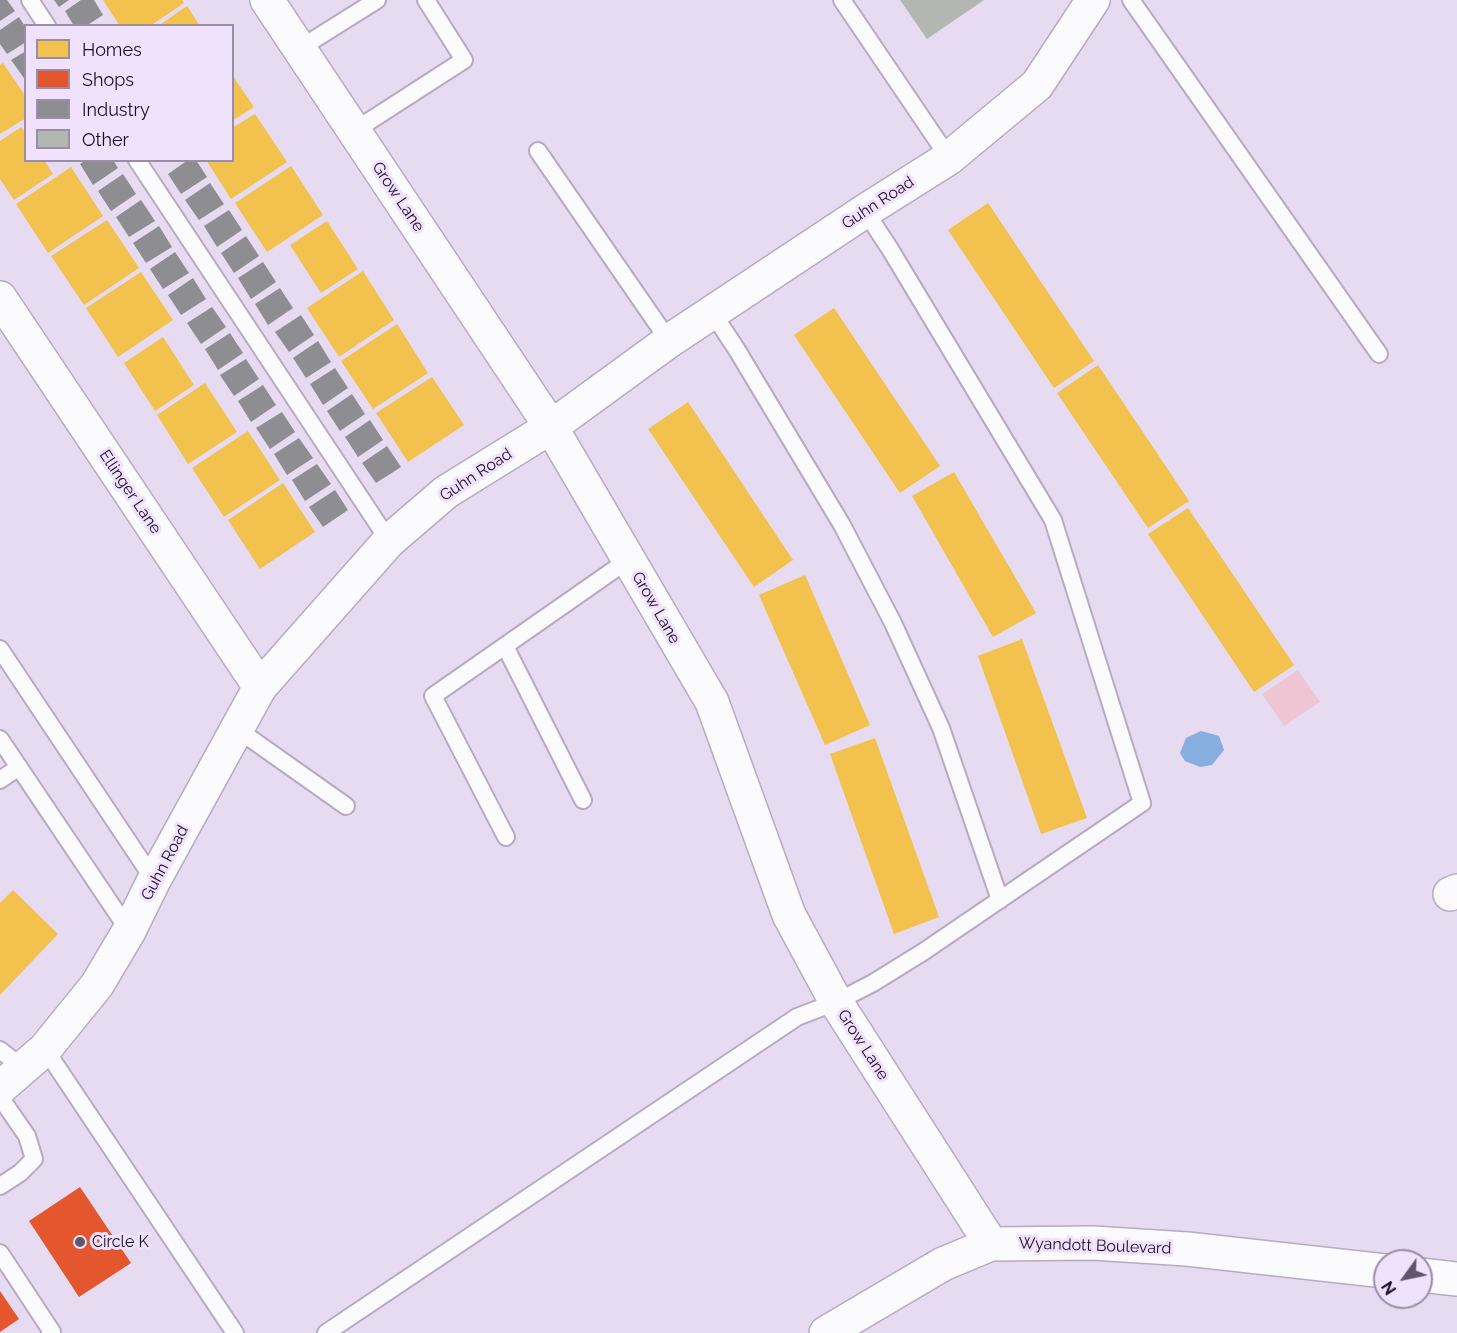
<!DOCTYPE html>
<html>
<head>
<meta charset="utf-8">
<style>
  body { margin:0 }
  #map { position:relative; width:1457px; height:1333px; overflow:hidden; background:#e6dbf0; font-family:Raleway,sans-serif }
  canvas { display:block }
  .legend { position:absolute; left:24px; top:24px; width:210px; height:138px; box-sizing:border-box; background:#f0e2fd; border:2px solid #9b8da6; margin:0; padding:8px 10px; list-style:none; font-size:18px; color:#1b0d24 }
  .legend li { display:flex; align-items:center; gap:12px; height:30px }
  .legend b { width:30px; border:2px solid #9b8da6 }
  .north { position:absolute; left:1373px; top:1249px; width:60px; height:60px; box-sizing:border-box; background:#f0e2fd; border:2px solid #9b8da6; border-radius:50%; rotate:237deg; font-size:16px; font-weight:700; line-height:24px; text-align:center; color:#1b0d24 }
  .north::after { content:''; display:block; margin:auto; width:21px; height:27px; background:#62556b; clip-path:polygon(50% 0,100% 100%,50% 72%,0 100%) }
</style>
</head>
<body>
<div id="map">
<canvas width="1457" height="1333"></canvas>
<ul class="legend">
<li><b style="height:16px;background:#f2c14e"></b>Homes</li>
<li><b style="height:16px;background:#e4572e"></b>Shops</li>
<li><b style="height:16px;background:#8d8d92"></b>Industry</li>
<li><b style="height:16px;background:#b4b6b1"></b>Other</li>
</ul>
<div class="north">N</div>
</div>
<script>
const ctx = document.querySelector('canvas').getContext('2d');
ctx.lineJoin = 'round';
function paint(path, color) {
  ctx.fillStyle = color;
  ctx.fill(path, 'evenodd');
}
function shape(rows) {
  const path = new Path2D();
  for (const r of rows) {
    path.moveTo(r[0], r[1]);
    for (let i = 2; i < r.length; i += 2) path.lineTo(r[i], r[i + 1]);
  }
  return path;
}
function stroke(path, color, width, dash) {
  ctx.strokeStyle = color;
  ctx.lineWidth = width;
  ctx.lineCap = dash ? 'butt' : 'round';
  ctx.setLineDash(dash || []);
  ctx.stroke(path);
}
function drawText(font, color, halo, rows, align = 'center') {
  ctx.font = font + ' Raleway,sans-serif';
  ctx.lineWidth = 6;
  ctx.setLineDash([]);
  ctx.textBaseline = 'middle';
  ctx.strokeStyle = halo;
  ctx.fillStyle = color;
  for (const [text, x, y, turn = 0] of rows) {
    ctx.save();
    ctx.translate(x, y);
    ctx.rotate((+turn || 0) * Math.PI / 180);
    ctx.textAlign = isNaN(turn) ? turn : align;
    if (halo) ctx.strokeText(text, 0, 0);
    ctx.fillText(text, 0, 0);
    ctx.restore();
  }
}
const green = shape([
  [1298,670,1320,702,1284,726,1262,694]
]);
const water = shape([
  [1201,731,1219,736,1224,750,1212,765,1200,767,1185,761,1180,753,1186,738]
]);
const homes = shape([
  [103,0,182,0,184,3,150,26,120,26],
  [187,6,200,26,158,26],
  [3,63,26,97,26,118,0,134,0,65],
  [232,75,254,107,232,121],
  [255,114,287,162,231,199,206,160,232,160,232,128],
  [21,127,26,133,26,160,44,160,53,174,14,200,0,179,0,141],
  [291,166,323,215,267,252,235,203],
  [71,167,103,216,48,253,16,204],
  [988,203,1094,361,1054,388,948,230],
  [107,220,139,268,84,305,51,256],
  [327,221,358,269,321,293,290,245],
  [363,271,394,320,339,357,307,308],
  [141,272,173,320,118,357,86,308],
  [834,308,940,466,900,493,794,335],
  [397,324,428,373,373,409,341,361],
  [163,337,194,385,155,411,124,363],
  [1098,365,1189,501,1148,528,1057,393],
  [432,377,464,425,408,462,376,413],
  [205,383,237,432,188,464,157,415],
  [688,402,793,560,754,587,648,429],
  [248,431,280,480,224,517,192,468],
  [954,472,1036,613,993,637,912,496],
  [283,483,315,532,260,569,228,520],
  [1188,508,1294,665,1254,692,1148,534],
  [805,575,870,725,825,745,759,595],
  [1022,639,1087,818,1041,834,978,656],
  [875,738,939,917,894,934,830,754],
  [13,890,58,934,0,995,0,903]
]);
const shops = shape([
  [80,1187,131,1263,79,1297,29,1221],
  [0,1291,19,1319,0,1332]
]);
const industry = shape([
  [0,0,7,0,15,11,0,21],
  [54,0,69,0,59,7],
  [81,0,94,0,103,15,86,26,74,26,65,11],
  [19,17,26,28,26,42,7,54,0,44,0,30],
  [26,51,26,81,11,60],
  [86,160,113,160,118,168,93,185,80,164],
  [188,160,196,160,207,177,181,194,168,174],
  [123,174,136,194,111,211,98,191],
  [210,183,224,204,199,220,185,200],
  [141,200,155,221,129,237,116,217],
  [229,210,242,230,217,247,204,226],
  [159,226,172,247,146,263,133,243],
  [246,236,259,256,234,273,221,253],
  [175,252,189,273,163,289,150,269],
  [263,262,276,282,251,299,238,278],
  [193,278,206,299,181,315,168,295],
  [280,288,293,308,268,325,255,304],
  [212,307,226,327,201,344,187,323],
  [301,315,314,335,289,352,275,332],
  [230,333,243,353,218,370,205,349],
  [318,341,331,362,306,378,293,358],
  [246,359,259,379,234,396,220,375],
  [335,368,348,388,323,405,310,384],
  [263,385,276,405,251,422,238,401],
  [352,394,365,414,340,431,327,411],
  [282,412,295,432,270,449,256,428],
  [370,420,383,440,358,457,345,437],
  [299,438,313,458,287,475,274,454],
  [387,446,401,467,376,483,362,463],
  [317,464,331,484,305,501,292,480],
  [335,490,348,510,323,527,309,507]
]);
const building = shape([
  [900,0,984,0,927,39]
]);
const service = shape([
  [30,0,47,26],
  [842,0,949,158],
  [1131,0,1379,354],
  [299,49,377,0],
  [354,131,464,60,426,0],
  [538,151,669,341],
  [137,160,389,541],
  [712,312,737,350,842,525,893,623,941,728,1000,900],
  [505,646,583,800],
  [0,649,154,880],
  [237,729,346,806],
  [0,739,129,931],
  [0,780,19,767],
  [506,837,433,696,628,560],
  [45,1049,235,1333],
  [0,1050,23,1068],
  [0,1097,27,1136,34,1159,20,1173,0,1186],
  [0,1253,52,1332,50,1333],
  [326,1333,797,1017,836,1002,873,983,923,952,1142,803,1053,520,890,249,865,211]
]);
const minor = shape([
  [267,0,551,427,712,702,789,915,836,1002,991,1244],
  [0,298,260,687],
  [1450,894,1457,891],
  [1421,1275,1457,1279],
  [826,1333,943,1264,991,1244,1093,1243,1187,1249,1385,1271]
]);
const tertiary = shape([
  [0,1088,45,1049,97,985,129,931,154,880,260,687,389,541,446,492,551,427,669,341,865,211,949,158,1037,85,1093,0]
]);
const markers = [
  [80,1242,6,"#62556b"]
];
const streetNames = [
  ["Grow Lane",398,197,56],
  ["Guhn Road",878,203,-33],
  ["Guhn Road",476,475,-33],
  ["Ellinger Lane",130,492,56],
  ["Grow Lane",656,608,60],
  ["Guhn Road",165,863,-62],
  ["Grow Lane",863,1045,57],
  ["Wyandott Boulevard",1095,1246,2]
];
const poiNames = [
  ["Circle K",92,1242]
];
paint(green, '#efc4d3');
paint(water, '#86aede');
paint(homes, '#f2c14e');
paint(shops, '#e4572e');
paint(industry, '#8d8d92');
paint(building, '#b4b6b1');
stroke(service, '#b6abc0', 20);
stroke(minor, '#b6abc0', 36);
stroke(tertiary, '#b6abc0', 36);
stroke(service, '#fbfafd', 16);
stroke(minor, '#fbfafd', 33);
stroke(tertiary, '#fbfafd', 33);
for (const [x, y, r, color] of markers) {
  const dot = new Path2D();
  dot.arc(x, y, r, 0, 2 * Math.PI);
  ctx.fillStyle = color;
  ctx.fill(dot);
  stroke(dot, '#f0e2fd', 2);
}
drawText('16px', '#1b0d24', '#f0e2fd', streetNames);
drawText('16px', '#1b0d24', '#f0e2fd', poiNames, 'left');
</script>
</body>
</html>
